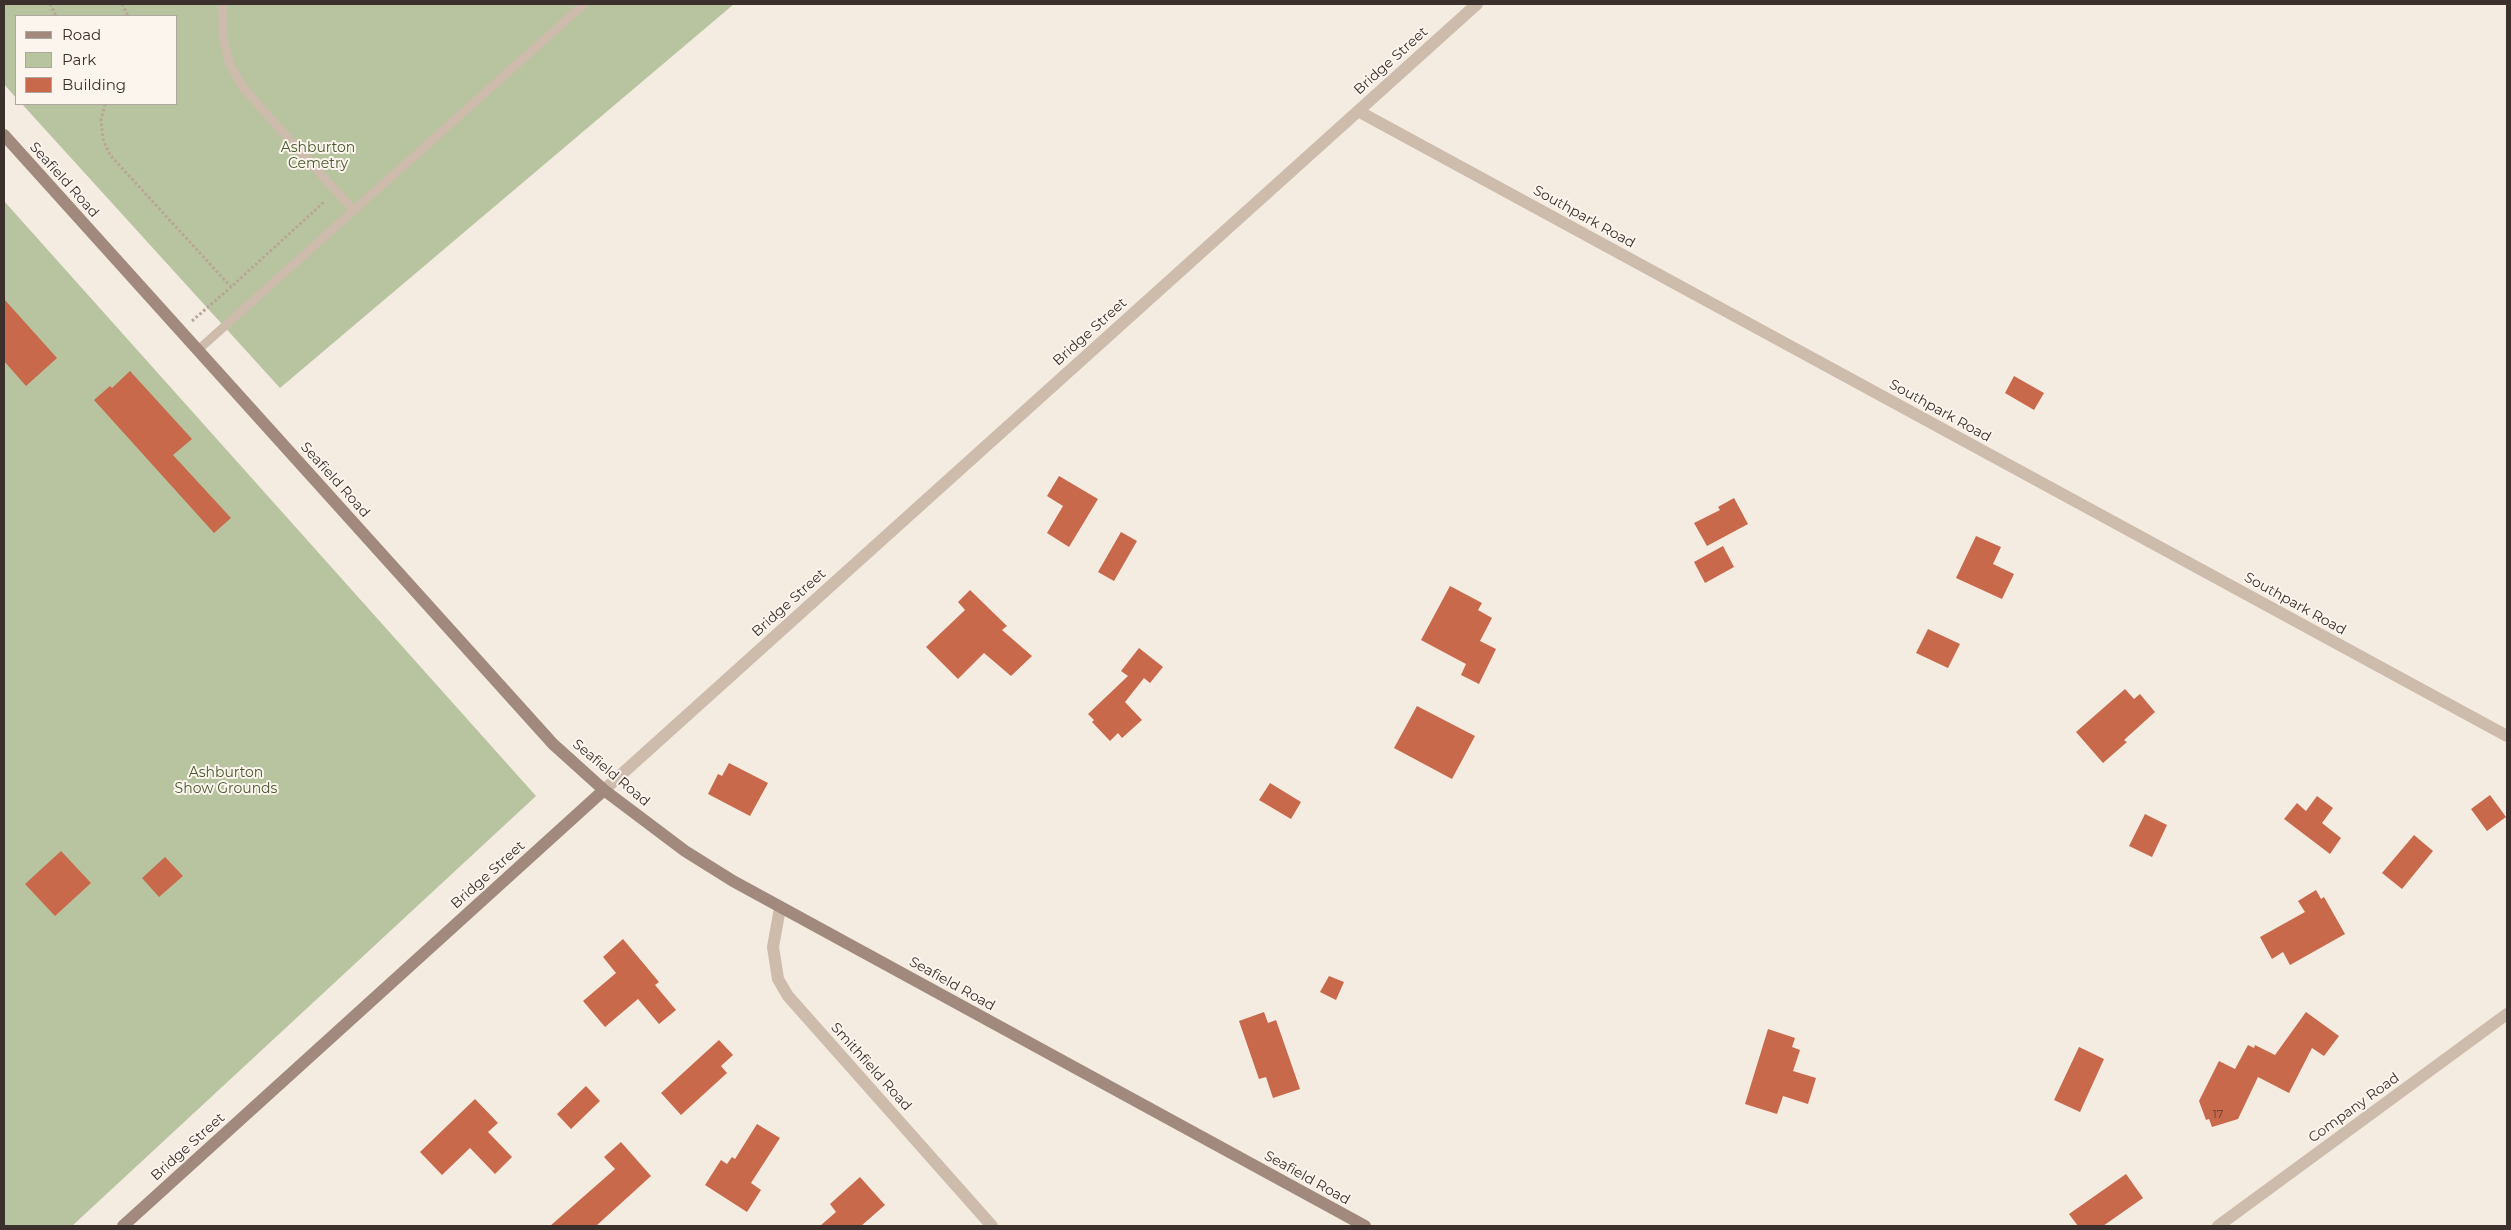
<!DOCTYPE html>
<html>
<head>
<meta charset="utf-8">
<style>
  body { margin:0 }
  #map { position:relative; width:2511px; height:1230px; overflow:hidden; background:#f4ebe1; font-family:Montserrat,sans-serif }
  canvas { display:block }
  .frame { position:absolute; inset:0; border:5px solid #3b302b; pointer-events:none }
  .legend { position:absolute; left:15px; top:15px; width:162px; height:90px; box-sizing:border-box; background:#fbf5ee; border:1px solid #aea6a0; margin:0; padding:6px 9px; list-style:none; font-size:15px; color:#3b302b }
  .legend li { display:flex; align-items:center; gap:10px; height:25px }
  .legend b { width:25px; border:1px solid #aea6a0 }
</style>
</head>
<body>
<div id="map">
<canvas width="2511" height="1230"></canvas>
<div class="frame"></div>
<ul class="legend">
<li><b style="height:6px;background:#a18a7d"></b>Road</li>
<li><b style="height:14px;background:#b8c4a0"></b>Park</li>
<li><b style="height:14px;background:#c8694b"></b>Building</li>
</ul>
</div>
<script>
const ctx = document.querySelector('canvas').getContext('2d');
ctx.lineJoin = 'round';
function paint(path, color) {
  ctx.fillStyle = color;
  ctx.fill(path, 'evenodd');
}
function shape(rows) {
  const path = new Path2D();
  for (const r of rows) {
    path.moveTo(r[0], r[1]);
    for (let i = 2; i < r.length; i += 2) path.lineTo(r[i], r[i + 1]);
  }
  return path;
}
function stroke(path, color, width, dash) {
  ctx.strokeStyle = color;
  ctx.lineWidth = width;
  ctx.lineCap = dash ? 'butt' : 'round';
  ctx.setLineDash(dash || []);
  ctx.stroke(path);
}
function drawText(font, color, halo, rows, align = 'center') {
  ctx.font = font + ' Montserrat,sans-serif';
  ctx.lineWidth = 4;
  ctx.setLineDash([]);
  ctx.textBaseline = 'middle';
  ctx.strokeStyle = halo;
  ctx.fillStyle = color;
  for (const [text, x, y, turn = 0] of rows) {
    ctx.save();
    ctx.translate(x, y);
    ctx.rotate((+turn || 0) * Math.PI / 180);
    ctx.textAlign = isNaN(turn) ? turn : align;
    if (halo) ctx.strokeText(text, 0, 0);
    ctx.fillText(text, 0, 0);
    ctx.restore();
  }
}
const green = shape([
  [4,4,734,4,280,388,22,104,176,104,176,16,16,16,16,98,4,84],
  [4,201,536,796,72,1226,4,1226]
]);
const building = shape([
  [4,299,57,358,26,386,4,361],
  [130,371,192,439,173,455,231,518,214,533,94,400,110,386,112,388],
  [2014,376,2044,393,2034,410,2005,393],
  [1059,476,1098,499,1069,547,1047,533,1063,506,1047,496],
  [1734,498,1748,524,1707,546,1694,523,1720,510,1718,507],
  [1121,532,1137,541,1114,581,1098,572],
  [1976,536,2001,547,1993,564,2014,574,2002,599,1956,578],
  [1723,546,1734,567,1705,583,1694,562],
  [1450,586,1482,603,1478,610,1492,618,1480,641,1496,649,1479,684,1461,675,1466,664,1421,640],
  [970,590,1007,626,1002,630,1032,656,1011,676,984,653,958,679,926,647,965,610,958,602],
  [1928,629,1960,644,1948,668,1916,653],
  [1139,648,1163,667,1150,683,1144,678,1125,702,1142,720,1122,738,1118,733,1110,741,1092,722,1094,720,1088,714,1128,676,1121,671],
  [2125,689,2134,699,2140,694,2155,712,2124,740,2127,742,2103,763,2076,732],
  [1417,706,1475,736,1452,779,1394,748],
  [729,763,768,783,750,816,708,794,718,774,722,776],
  [1270,783,1301,802,1291,819,1259,800],
  [2490,795,2506,817,2487,831,2471,809],
  [2317,796,2333,808,2322,823,2341,838,2330,854,2284,819,2297,803,2306,811],
  [2145,814,2167,825,2152,857,2129,846],
  [2414,835,2433,851,2402,889,2382,873],
  [61,851,91,883,55,916,25,884],
  [165,857,183,876,159,897,142,878],
  [2316,890,2321,899,2324,897,2345,934,2290,965,2283,952,2272,959,2260,937,2305,912,2298,901],
  [623,939,659,982,655,985,676,1010,659,1024,638,999,605,1027,583,1001,616,973,603,957],
  [1329,976,1344,982,1336,1000,1320,992],
  [1264,1012,1268,1023,1276,1020,1300,1089,1273,1098,1266,1077,1259,1079,1239,1021],
  [2306,1012,2339,1036,2324,1056,2312,1048,2289,1093,2258,1077,2238,1119,2212,1127,2209,1119,2206,1120,2199,1101,2219,1061,2235,1069,2248,1045,2254,1048,2255,1045,2275,1055],
  [1768,1029,1795,1038,1792,1047,1800,1050,1793,1071,1816,1078,1808,1104,1783,1096,1777,1114,1745,1104],
  [719,1040,733,1055,721,1066,727,1073,681,1115,661,1093],
  [2079,1047,2104,1059,2080,1112,2054,1100],
  [586,1086,600,1101,571,1129,557,1114],
  [475,1099,498,1123,488,1132,512,1157,495,1174,470,1148,442,1175,420,1152],
  [757,1124,780,1138,751,1183,761,1190,747,1212,705,1185,721,1160,727,1164,732,1157,735,1159],
  [621,1142,651,1176,596,1226,550,1226,615,1169,604,1157],
  [2126,1174,2143,1198,2103,1226,2078,1226,2069,1214],
  [860,1177,885,1205,861,1226,820,1226,836,1212,830,1204]
]);
const path = shape([
  [50,4,56,16],
  [122,4,128,16],
  [105,104,101,120,103,139,110,155,231,287,325,201],
  [192,321,231,287]
]);
const lane = shape([
  [222,4,223,38,230,65,244,89,354,211],
  [198,350,584,4]
]);
const street = shape([
  [1358,111,2507,736],
  [604,790,1477,4],
  [780,908,773,947,778,979,788,996,992,1226],
  [2218,1226,2507,1014]
]);
const secondary = shape([
  [4,135,553,744,604,790,685,851,733,881,1365,1226],
  [123,1226,604,790]
]);
const numberNames = [
  ["17",2218,1115]
];
const streetNames = [
  ["Bridge Street",1391,61,-42],
  ["Seafield Road",64,180,48],
  ["Southpark Road",1584,217,29],
  ["Bridge Street",1090,332,-42],
  ["Southpark Road",1940,411,29],
  ["Seafield Road",335,480,48],
  ["Bridge Street",789,603,-42],
  ["Southpark Road",2295,604,29],
  ["Seafield Road",611,773,40],
  ["Bridge Street",488,875,-42],
  ["Seafield Road",952,984,29],
  ["Smithfield Road",871,1067,48],
  ["Company Road",2354,1108,-36],
  ["Bridge Street",188,1147,-42],
  ["Seafield Road",1307,1178,29]
];
const parkNames = [
  ["Ashburton",318,148],
  ["Cemetry",318,164],
  ["Ashburton",226,773],
  ["Show Grounds",226,789]
];
paint(green, '#b8c4a0');
paint(building, '#c8694b');
stroke(path, '#b9a596', 3, [2.5, 2.5]);
stroke(lane, '#cdbbac', 9);
stroke(street, '#cdbbac', 12);
stroke(secondary, '#a18a7d', 12);
drawText('11px', '#5e3e33', null, numberNames);
drawText('14px', '#3b302b', '#fbf5ee', streetNames);
drawText('14px', '#4a5a2e', '#fbf5ee', parkNames);
</script>
</body>
</html>
